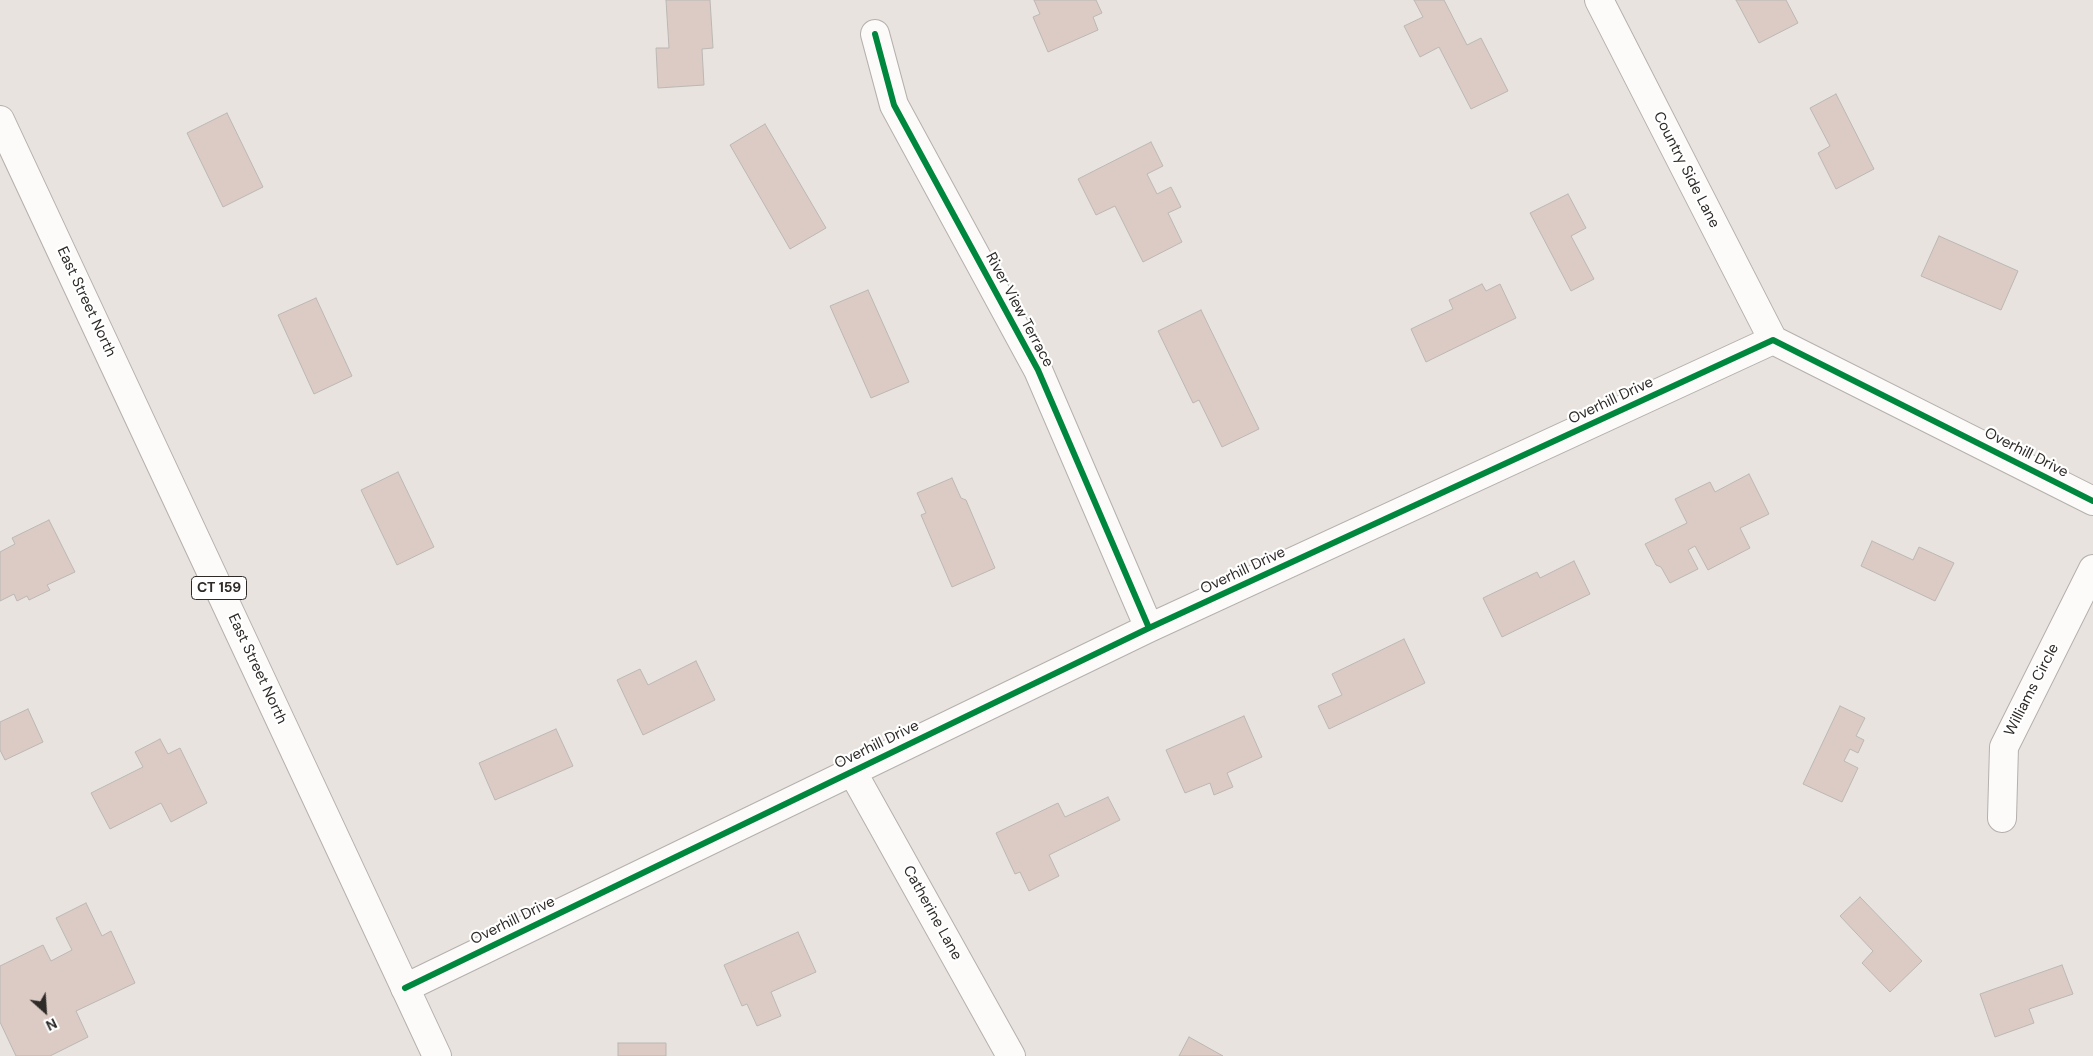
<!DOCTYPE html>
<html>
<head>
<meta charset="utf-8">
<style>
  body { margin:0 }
  #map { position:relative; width:2093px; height:1056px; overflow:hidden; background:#e8e3de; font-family:"DM Sans",sans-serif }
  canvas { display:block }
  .north { position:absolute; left:20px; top:986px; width:50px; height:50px; -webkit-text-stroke:4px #fff; paint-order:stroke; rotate:154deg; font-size:14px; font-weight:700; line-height:20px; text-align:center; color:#2d2a27 }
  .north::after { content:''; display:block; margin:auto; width:18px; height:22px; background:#2d2a27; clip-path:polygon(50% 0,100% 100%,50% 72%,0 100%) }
</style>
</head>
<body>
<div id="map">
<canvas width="2093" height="1056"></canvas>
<div class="north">N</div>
</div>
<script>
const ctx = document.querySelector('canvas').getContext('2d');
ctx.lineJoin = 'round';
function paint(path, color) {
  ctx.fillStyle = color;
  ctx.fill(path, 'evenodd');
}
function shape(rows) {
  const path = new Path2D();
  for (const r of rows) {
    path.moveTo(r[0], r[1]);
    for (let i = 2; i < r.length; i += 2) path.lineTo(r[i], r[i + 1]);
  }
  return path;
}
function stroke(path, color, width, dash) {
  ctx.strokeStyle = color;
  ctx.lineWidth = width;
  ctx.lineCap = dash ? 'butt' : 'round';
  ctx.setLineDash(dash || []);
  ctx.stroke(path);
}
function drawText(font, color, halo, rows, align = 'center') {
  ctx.font = font + ' "DM Sans",sans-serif';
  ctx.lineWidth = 4.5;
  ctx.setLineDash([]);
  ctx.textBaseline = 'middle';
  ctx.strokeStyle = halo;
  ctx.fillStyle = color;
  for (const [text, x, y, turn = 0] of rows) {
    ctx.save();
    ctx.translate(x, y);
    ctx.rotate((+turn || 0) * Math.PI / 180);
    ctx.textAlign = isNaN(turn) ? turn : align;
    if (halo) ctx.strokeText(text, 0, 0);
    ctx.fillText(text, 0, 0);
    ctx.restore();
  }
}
const building = shape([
  [666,0,710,0,713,48,702,49,704,85,658,88,656,48,669,48,666,0],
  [1034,0,1096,0,1102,13,1093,17,1098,30,1048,52,1033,17,1040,14,1034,0],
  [1414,0,1444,0,1467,45,1481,38,1508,91,1471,109,1439,47,1420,57,1404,26,1423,17,1414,0],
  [1736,0,1786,0,1798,23,1759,43,1736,0],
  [1836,94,1874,169,1836,189,1818,153,1830,146,1810,108,1836,94],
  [227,113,263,187,223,207,187,133,227,113],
  [765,124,826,228,790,249,730,145,765,124],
  [1151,142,1163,166,1147,174,1157,194,1171,187,1181,207,1168,213,1182,242,1143,262,1115,206,1096,215,1078,179,1151,142],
  [1568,194,1586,228,1571,236,1594,279,1571,291,1530,213,1568,194],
  [1939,236,2018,271,2001,310,1921,276,1939,236],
  [1482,284,1486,291,1500,284,1516,318,1426,362,1411,329,1453,309,1449,300,1482,284],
  [868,290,909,382,871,398,830,306,868,290],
  [316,298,352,376,314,394,278,315,316,298],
  [1201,310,1259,429,1222,447,1199,400,1193,403,1158,331,1201,310],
  [398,472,434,547,397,565,361,490,398,472],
  [1749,474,1769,514,1740,528,1750,548,1708,570,1695,546,1688,550,1698,569,1670,583,1661,567,1656,565,1645,544,1687,523,1675,499,1710,482,1715,492,1749,474],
  [952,478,961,498,966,500,995,568,952,587,921,515,926,513,917,493,952,478],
  [49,520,75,572,47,585,50,590,29,600,27,596,17,601,14,594,0,601,0,552,15,544,12,538,49,520],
  [1872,541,1913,560,1919,547,1954,563,1935,601,1861,566,1872,541],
  [1574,561,1590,594,1502,637,1483,598,1537,572,1540,578,1574,561],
  [1404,639,1425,683,1329,729,1318,706,1342,695,1332,674,1404,639],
  [696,661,715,700,643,735,617,680,640,669,648,685,696,661],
  [1840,706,1865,718,1856,736,1864,740,1858,753,1850,749,1844,761,1858,768,1842,802,1803,784,1840,706],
  [28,709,43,742,5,760,0,750,0,722,28,709],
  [1244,716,1262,757,1227,773,1233,787,1214,795,1210,783,1185,793,1166,750,1244,716],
  [556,729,573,766,495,800,479,763,556,729],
  [160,739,168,754,180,748,207,803,171,822,161,803,110,829,91,793,143,767,135,752,160,739],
  [1108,797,1120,820,1049,855,1059,876,1029,891,1020,872,1015,874,996,833,1058,803,1065,817,1108,797],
  [1860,897,1922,961,1890,992,1862,963,1873,951,1840,916,1860,897],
  [86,903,102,936,111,931,135,983,76,1011,88,1037,50,1056,16,1056,0,1022,0,966,43,945,51,961,72,950,56,918,86,903],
  [798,932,816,972,771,992,781,1016,757,1026,747,1004,742,1006,724,965,798,932],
  [2062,965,2073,994,2029,1009,2034,1023,1995,1037,1980,994,2062,965],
  [1189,1037,1223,1056,1179,1056,1189,1037],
  [618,1043,666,1043,666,1056,618,1056,618,1043]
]);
const minor = shape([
  [1599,0,1773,340],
  [875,34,894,105,1038,370,1149,628],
  [852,771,1011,1056],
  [2002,818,2004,747,2093,569],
  [405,988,1149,628,1773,340,2093,501]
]);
const major = shape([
  [0,120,437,1056]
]);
const cycleway = shape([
  [875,34,894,105,1038,370,1149,628],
  [405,988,1149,628,1773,340,2093,501]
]);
const shields = [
  [219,588,55]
];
const shieldNames = [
  ["CT 159",219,588]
];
const streetNames = [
  ["Country Side Lane",1686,170,63],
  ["East Street North",86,302,65],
  ["River View Terrace",1019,310,62],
  ["Overhill Drive",1611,401,-25],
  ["Overhill Drive",2026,453,27],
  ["Overhill Drive",1243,571,-25],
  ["East Street North",257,669,65],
  ["Williams Circle",2032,690,-63],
  ["Overhill Drive",877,745,-26],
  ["Catherine Lane",932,913,61],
  ["Overhill Drive",513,921,-26]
];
paint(building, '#dbcbc4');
stroke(building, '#bbb7b4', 1);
stroke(minor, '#b4b0ad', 30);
stroke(major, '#b4b0ad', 30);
stroke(minor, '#fcfbfa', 28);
stroke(major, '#fcfbfa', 28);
stroke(cycleway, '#00873e', 6);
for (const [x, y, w] of shields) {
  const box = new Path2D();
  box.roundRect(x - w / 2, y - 11.5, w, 23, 4);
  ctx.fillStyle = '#fff';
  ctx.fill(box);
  stroke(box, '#2d2a27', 1);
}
drawText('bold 14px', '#2d2a27', null, shieldNames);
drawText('15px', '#2d2a27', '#fff', streetNames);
</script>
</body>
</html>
